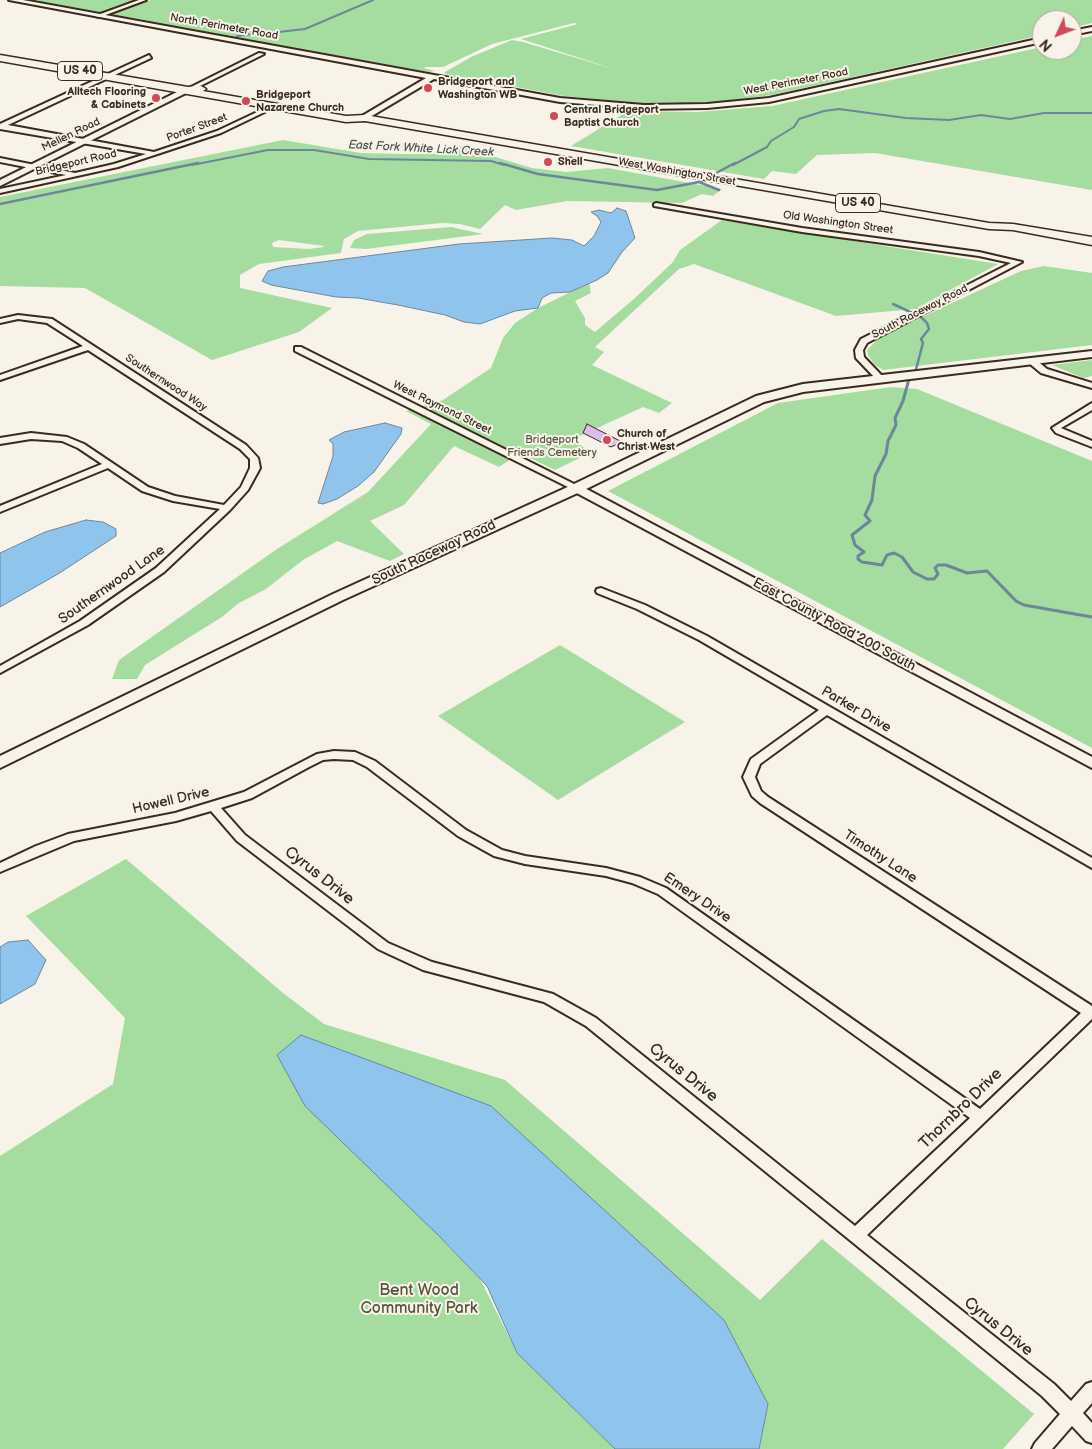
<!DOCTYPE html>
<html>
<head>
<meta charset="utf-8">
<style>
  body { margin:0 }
  #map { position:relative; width:1092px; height:1449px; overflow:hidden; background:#f7f3e8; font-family:"Balsamiq Sans",sans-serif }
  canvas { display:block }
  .north { position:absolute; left:1032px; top:10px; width:50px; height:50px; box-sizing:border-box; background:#f7f3e8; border:1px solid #aca397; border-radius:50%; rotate:227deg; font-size:14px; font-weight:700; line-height:20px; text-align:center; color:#3b2a1e }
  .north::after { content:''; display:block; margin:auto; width:18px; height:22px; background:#d1495b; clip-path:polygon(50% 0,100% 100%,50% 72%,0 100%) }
</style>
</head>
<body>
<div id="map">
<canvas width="1092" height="1449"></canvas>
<div class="north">N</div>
</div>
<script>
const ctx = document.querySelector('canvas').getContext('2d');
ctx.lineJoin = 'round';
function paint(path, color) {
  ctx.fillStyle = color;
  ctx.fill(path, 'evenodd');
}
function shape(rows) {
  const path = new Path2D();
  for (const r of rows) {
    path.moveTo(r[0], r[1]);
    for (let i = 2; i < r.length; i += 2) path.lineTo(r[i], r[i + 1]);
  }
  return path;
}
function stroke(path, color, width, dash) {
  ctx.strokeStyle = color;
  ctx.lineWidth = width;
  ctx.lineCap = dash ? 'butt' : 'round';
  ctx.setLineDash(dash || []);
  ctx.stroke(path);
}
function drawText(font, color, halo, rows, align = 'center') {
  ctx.font = font + ' "Balsamiq Sans",sans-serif';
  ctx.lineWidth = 4;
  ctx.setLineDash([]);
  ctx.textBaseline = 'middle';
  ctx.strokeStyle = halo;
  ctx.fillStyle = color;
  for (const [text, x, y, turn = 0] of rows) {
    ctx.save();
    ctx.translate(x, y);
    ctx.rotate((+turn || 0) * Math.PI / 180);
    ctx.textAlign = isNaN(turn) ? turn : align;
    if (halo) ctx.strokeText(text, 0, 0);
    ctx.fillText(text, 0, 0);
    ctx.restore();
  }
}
const green = shape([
  [24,0,140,0,107,12,96,13],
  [151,0,1092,0,1092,23,1072,28,1072,20,1042,20,1042,35,772,95,716,102,649,104,564,96,445,74,445,72,471,57,512,40,523,42,617,70,521,39,578,24,574,23,492,44,443,67,424,67,426,69,435,71,429,72,112,16,115,12],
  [1092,36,1092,190,875,153,817,155,796,174,772,171,764,179,571,146,628,111,697,112,772,106,1042,47,1042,50,1072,50,1072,40],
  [283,140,361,153,402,154,435,154,456,145,532,168,566,172,608,168,722,189,713,196,702,194,682,203,567,201,516,210,505,205,480,229,460,224,442,223,358,231,344,239,341,253,259,264,240,275,240,288,332,308,299,332,212,360,85,288,0,286,0,197],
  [279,240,324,246,324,247,308,249,273,247,272,243],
  [722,220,998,264,915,309,836,316,694,264,679,269,595,347,604,352,592,365,672,403,659,413,643,407,571,440,592,452,555,470,520,453,499,467,454,446,404,505,370,521,404,554,390,561,337,541,303,560,266,589,239,603,222,617,145,665,137,679,112,679,119,660,277,549,368,492,431,424,406,411,443,400,491,368,503,338,515,323,538,308,589,283,591,293,575,301,585,318,585,325,595,332,635,298,673,262,680,250],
  [451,227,483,234,366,249,350,248,354,240,367,234],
  [1044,266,1092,273,1092,345,883,370,874,364,868,355,867,350,881,336,1021,271],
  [1092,360,1092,376,1083,378,1052,365],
  [891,387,917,389,1092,461,1092,748,608,491,778,403],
  [560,645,685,722,558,800,438,716],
  [126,859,283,993,324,1024,505,1080,760,1300,822,1239,1034,1414,1003,1449,759,1449,768,1404,440,1237,480,1279,517,1353,615,1449,0,1449,0,1156,113,1084,125,1018,26,916]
]);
const water = shape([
  [617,208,626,211,635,238,622,252,608,273,597,280,570,292,551,293,542,298,538,308,515,311,480,324,464,322,445,315,398,305,358,298,336,297,271,285,262,281,268,271,283,267,459,244,552,238,572,240,584,246,594,236,601,222,597,216,591,212,599,210,611,213,617,208],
  [385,423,402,428,401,434,374,472,358,486,337,499,323,504,318,503,333,456,333,444,329,440,344,432,385,423],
  [86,520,103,522,116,529,116,536,58,574,0,607,0,553,45,532,86,520],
  [28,940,46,960,35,984,0,1004,0,947,8,942,28,940],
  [301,1035,491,1106,724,1320,768,1404,759,1449,615,1449,517,1353,487,1286,440,1237,305,1106,277,1055,301,1035]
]);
const streamFar2 = shape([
  [261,34,305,29,373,0],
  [237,36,252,34],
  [192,165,268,150,314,150,369,159,491,161,504,165],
  [733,165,767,147,771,141,794,127,799,119,824,111,839,109,906,118,949,120,981,115,1010,119,1044,113,1092,113]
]);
const streamFar1 = shape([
  [500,163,538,174,657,190,699,182,735,163],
  [699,182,719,190],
  [0,204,198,163],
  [893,304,921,317,927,323,929,329,921,339,923,343,915,373]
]);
const stream = shape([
  [909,379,903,401,895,418,896,425,888,441,886,454,875,476,872,500,865,515,870,521,852,535,855,545,864,552,858,556,858,559,862,562,882,565,887,555,894,553,902,557,913,572,927,579,934,579,938,574,935,568,938,565,946,565,967,573,987,571,1016,601,1024,605,1092,617]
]);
const building = shape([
  [587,424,622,442,611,447,583,433,587,424]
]);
const minor = shape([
  [139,0,146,0,100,17,95,16,139,0],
  [259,53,264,54,190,91,185,90,259,53],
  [149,55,151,58,8,125,154,152,217,131,270,106,275,107,221,133,118,167,0,193,0,189,66,175,0,162,0,158,75,173,114,164,146,154,0,129,0,124,149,55],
  [656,203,802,228,979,252,1022,262,867,343,863,350,864,357,884,378,880,380,877,380,856,358,855,350,861,339,1011,263,979,256,802,232,654,206,654,204,656,203],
  [18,315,52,319,246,445,258,458,260,468,248,490,230,510,164,572,88,625,0,673,0,666,80,621,156,568,220,509,173,501,142,491,108,468,0,512,0,506,102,464,78,448,62,441,31,439,0,444,0,438,31,433,67,437,84,444,148,487,175,496,224,505,241,487,250,468,250,459,240,449,88,350,0,380,0,375,83,346,47,323,18,319,0,323,0,319,18,315],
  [295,347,301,347,582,488,577,491,574,490,295,351,295,347],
  [1029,359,1035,359,1047,369,1092,383,1092,388,1041,373,1029,363,1029,359],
  [1092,403,1092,410,1061,428,1092,441,1092,447,1056,433,1052,428,1092,403],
  [601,588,645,605,707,636,1092,858,1092,868,827,715,760,764,755,777,761,791,768,797,1092,1006,1092,1019,867,1235,1054,1384,1071,1401,1086,1384,1092,1382,1092,1403,1083,1413,1092,1423,1092,1443,1086,1441,1072,1426,1052,1449,1032,1449,1035,1443,1060,1414,1042,1396,586,1026,544,1002,423,970,378,949,237,841,211,811,176,821,74,841,0,872,0,863,36,846,68,834,175,813,244,792,317,754,334,751,355,752,375,761,466,830,502,850,525,856,606,868,640,877,666,888,980,1109,1081,1013,760,803,752,796,743,777,751,759,819,710,699,640,637,609,597,593,596,591,597,589,601,588],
  [334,759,353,760,367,767,458,836,494,856,525,864,606,876,632,883,658,894,970,1118,855,1226,596,1018,553,994,432,962,388,943,245,835,221,808,252,798,309,767,323,760,334,759]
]);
const tertiary = shape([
  [9,0,23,0,560,98,644,105,707,104,769,98,1042,38,1042,42,769,102,707,108,644,109,560,102,434,79,365,120,362,120,362,116,426,78,9,0],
  [1092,27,1092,31,1072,35,1072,31,1092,27],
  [185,88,192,90,0,186,0,180,185,88],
  [577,484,1092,757,1092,768,573,491,571,488,577,484]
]);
const secondary = shape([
  [1092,351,1092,357,803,392,764,402,582,491,343,600,0,768,0,756,333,594,572,485,756,396,803,384,1092,351]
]);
const primary = shape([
  [0,55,188,87,201,86,206,89,203,91,346,116,365,115,989,223,1013,224,1092,237,1092,245,1013,230,989,229,365,121,346,122,0,61,0,55]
]);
const markers = [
  [428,88,5,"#d1495b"],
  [156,98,5,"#d1495b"],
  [246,101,5,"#d1495b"],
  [554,116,5,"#d1495b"],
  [548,162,5,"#d1495b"],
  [607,440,5,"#d1495b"]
];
const farStreetnames = [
  ["North Perimeter Road",224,27,10],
  ["West Perimeter Road",796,82,-11],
  ["Porter Street",197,128,-20],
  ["Mellen Road",71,135,-26],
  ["Bridgeport Road",76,163,-13],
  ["West Washington Street",677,172,10],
  ["Old Washington Street",838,223,8],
  ["South Raceway Road",920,312,-27],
  ["Southernwood Way",166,383,33],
  ["West Raymond Street",442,408,26]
];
const farPoinames = [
  ["Bridgeport and",438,82],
  ["Washington WB",438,95],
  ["Alltech Flooring",146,92,"right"],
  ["& Cabinets",146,105,"right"],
  ["Bridgeport",256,95],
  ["Nazarene Church",256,108],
  ["Central Bridgeport",564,110],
  ["Baptist Church",564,123],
  ["Shell",558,162],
  ["Church of",617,434],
  ["Christ West",617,447]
];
const farParknames = [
  ["Bridgeport",552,440],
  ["Friends Cemetery",552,453]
];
const shields = [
  [80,71,45],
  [858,203,45]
];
const shieldNames = [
  ["US 40",80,71],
  ["US 40",858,203]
];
const farWaternames = [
  ["East Fork White Lick Creek",421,149,3]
];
const streetNames = [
  ["South Raceway Road",434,553,-25],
  ["Southernwood Lane",112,585,-35],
  ["East County Road 200 South",834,625,28],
  ["Parker Drive",856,710,30],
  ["Howell Drive",171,801,-13],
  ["Timothy Lane",880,857,33],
  ["Emery Drive",697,898,34]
];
const nearStreetnames = [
  ["Cyrus Drive",319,876,38],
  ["Cyrus Drive",683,1073,39],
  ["Thornbro Drive",961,1109,-44],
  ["Cyrus Drive",998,1327,39]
];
const nearParknames = [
  ["Bent Wood",419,1291],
  ["Community Park",419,1309]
];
paint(green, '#a5dca0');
paint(water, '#8fc5ed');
stroke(water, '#6d879a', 1);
stroke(streamFar2, '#6d879a', 2);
stroke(streamFar1, '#6d879a', 2.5);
stroke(stream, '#6d879a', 3);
paint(building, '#dcbde9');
stroke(building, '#3b2a1e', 1);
stroke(minor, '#3b2a1e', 4);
stroke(tertiary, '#3b2a1e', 4);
stroke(secondary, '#3b2a1e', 4);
stroke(primary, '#3b2a1e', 3);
paint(minor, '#f7f3e8');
paint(tertiary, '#f7f3e8');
paint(secondary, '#f7f3e8');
paint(primary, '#f7f3e8');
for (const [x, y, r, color] of markers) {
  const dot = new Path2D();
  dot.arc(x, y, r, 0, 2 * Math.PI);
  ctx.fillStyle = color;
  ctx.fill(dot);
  stroke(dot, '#f7f3e8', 2);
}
drawText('11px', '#3b2a1e', '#f7f3e8', farStreetnames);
drawText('bold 11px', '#3b2a1e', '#f7f3e8', farPoinames, 'left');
drawText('11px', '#56563e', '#f7f3e8', farParknames);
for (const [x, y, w] of shields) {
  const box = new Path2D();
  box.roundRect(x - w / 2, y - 9.5, w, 19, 4);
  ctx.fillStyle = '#f7f3e8';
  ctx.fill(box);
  stroke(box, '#3b2a1e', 1);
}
drawText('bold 12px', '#3b2a1e', null, shieldNames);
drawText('italic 12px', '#505152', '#f7f3e8', farWaternames);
drawText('14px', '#3b2a1e', '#f7f3e8', streetNames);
drawText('16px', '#3b2a1e', '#f7f3e8', nearStreetnames);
drawText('16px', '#56563e', '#f7f3e8', nearParknames);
</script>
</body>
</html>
